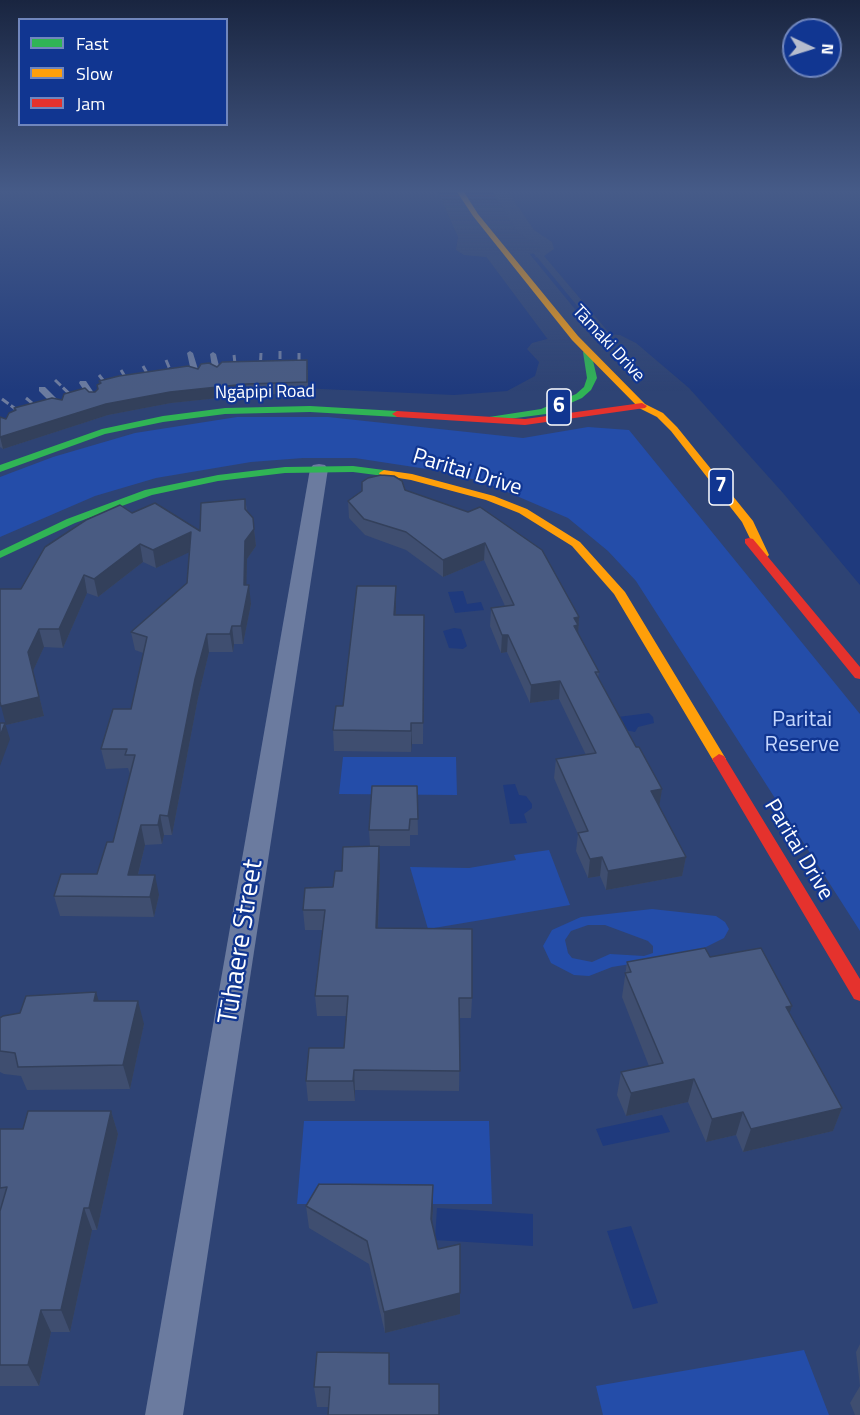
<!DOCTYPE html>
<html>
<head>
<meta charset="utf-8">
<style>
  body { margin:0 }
  #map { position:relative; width:860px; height:1415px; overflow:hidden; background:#2e4374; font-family:"Titillium Web",sans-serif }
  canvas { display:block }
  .legend { position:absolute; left:18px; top:18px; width:210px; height:108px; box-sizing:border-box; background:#113691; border:2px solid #7086bd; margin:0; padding:8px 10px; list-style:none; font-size:18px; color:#fff }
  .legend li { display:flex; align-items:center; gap:12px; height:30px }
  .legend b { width:30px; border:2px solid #7086bd }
  .north { position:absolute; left:782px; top:18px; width:60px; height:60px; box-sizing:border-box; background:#113691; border:2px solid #7086bd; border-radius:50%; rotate:94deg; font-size:16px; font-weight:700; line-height:24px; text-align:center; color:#fff }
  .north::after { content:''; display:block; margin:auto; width:21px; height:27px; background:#b6bdce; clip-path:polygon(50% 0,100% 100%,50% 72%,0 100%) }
</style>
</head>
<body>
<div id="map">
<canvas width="860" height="1415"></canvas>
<ul class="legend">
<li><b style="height:8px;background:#30b455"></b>Fast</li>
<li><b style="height:8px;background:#ff9f0a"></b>Slow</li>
<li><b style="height:8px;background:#e5322d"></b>Jam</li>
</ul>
<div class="north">N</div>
</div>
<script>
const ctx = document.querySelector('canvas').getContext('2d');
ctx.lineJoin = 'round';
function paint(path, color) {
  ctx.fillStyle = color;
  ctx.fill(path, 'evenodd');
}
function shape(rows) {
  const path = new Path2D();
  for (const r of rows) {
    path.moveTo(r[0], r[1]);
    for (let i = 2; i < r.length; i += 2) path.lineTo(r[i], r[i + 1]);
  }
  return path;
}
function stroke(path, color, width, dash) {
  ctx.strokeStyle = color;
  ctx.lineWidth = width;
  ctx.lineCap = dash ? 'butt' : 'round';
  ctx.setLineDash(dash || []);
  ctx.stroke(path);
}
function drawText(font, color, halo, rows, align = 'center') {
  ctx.font = font + ' "Titillium Web",sans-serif';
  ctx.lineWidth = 4.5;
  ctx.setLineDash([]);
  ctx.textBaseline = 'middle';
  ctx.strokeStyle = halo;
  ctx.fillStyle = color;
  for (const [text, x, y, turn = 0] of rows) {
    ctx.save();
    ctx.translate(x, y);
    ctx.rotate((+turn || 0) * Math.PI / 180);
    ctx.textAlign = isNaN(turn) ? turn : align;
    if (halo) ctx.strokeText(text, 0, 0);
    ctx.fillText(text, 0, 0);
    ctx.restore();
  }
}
const green = shape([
  [237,417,328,417,523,438,588,427,629,430,860,714,860,931,636,581,608,551,568,518,491,485,453,473,355,458,303,458,251,462,156,478,95,496,0,537,0,477,53,457,135,433],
  [343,757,456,757,457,795,339,794],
  [549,850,570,905,428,929,410,867,469,868,516,860,514,855],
  [652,909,716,916,725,922,729,929,724,938,692,954,612,967,589,976,574,975,551,963,543,946,552,930,581,917],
  [588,925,605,925,648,941,653,946,653,953,644,956,610,954,592,962,572,958,568,953,565,940,571,931],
  [304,1121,489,1121,492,1204,297,1204],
  [804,1350,829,1415,603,1415,596,1386]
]);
const water = shape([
  [0,192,438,192,458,237,456,250,464,255,484,257,542,253,543,243,495,192,860,192,860,585,783,493,689,388,636,343,620,335,595,333,547,339,532,343,527,349,539,362,535,376,507,391,454,395,278,387,174,397,0,443],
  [463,591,467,604,481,602,484,610,455,613,448,592],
  [454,628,461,629,467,646,463,649,449,648,443,631],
  [649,713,653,717,654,723,638,727,635,732,625,730,623,721,618,717],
  [515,784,519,795,526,796,532,804,532,808,524,814,527,823,510,824,503,785],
  [662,1115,670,1132,603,1146,596,1129],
  [437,1208,533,1214,533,1246,435,1240],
  [631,1226,658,1303,633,1309,607,1231]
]);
const pier = shape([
  [493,192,508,192,534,230,552,242,554,249,544,256,611,335,602,336,537,257,534,258,536,256,532,252,540,251,540,245,519,234],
  [528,252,597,336,549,341,485,255]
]);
const lane = shape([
  [190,351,193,353,200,376,199,378,192,376,187,353,190,351],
  [213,352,216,354,221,374,217,376,213,374,210,354,213,352],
  [80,381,86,381,98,399,97,401,91,401,79,383,80,381],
  [39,387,45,387,63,405,63,409,57,409,39,391,39,387]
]);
const street = shape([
  [319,464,325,465,328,469,183,1415,145,1415,310,469,313,465,319,464]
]);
const fast = shape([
  [587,349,591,352,597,378,591,390,582,398,546,414,486,422,484,420,489,417,541,409,576,394,584,387,587,378,583,352,587,349],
  [310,406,397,411,402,414,397,417,310,412,225,414,163,422,105,434,0,472,0,465,102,429,163,416,225,408,310,406],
  [353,466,384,470,389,473,384,476,353,472,285,473,218,481,152,495,75,523,0,558,0,551,67,519,145,490,218,475,285,467,353,466]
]);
const slow = shape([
  [457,192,464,192,478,214,578,336,645,404,663,413,677,427,753,521,769,555,767,557,759,557,742,522,671,431,657,417,639,408,572,340,473,216,457,192],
  [384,470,412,474,494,496,527,509,580,542,625,592,726,759,724,762,714,762,614,594,572,546,519,513,486,500,411,480,380,475,379,473,384,470]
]);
const jam = shape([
  [642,403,647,406,645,408,525,425,397,417,392,414,397,411,525,419,642,403],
  [749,538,753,539,860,667,860,679,855,678,745,543,745,539,749,538],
  [719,754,724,756,860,979,860,1001,854,999,712,759,719,754]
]);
const rail = shape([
  [280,351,280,371],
  [299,353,299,371],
  [234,355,236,372],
  [166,360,174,379],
  [143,366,152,382],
  [121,370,130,385],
  [260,371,261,353],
  [99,375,110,389],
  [55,380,79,403],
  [26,398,44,413],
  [2,399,25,416]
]);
const wall = shape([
  [217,367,308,370,308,393,247,395,171,403,108,415,3,449,0,447,0,417,6,419,14,411,14,408,62,400,89,392,95,392,97,389,97,385,100,384,99,381],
  [405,490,468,512,579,617,578,633,599,672,598,678,636,747,662,789,659,807,686,857,682,876,606,890,600,876,588,878,576,851,578,834,554,778,556,759,586,755,559,699,530,703,507,652,501,653,490,626,491,608,505,606,484,560,443,577,406,550,365,535,349,518,348,501],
  [245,499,247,510,254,529,256,546,247,559,246,585,251,604,243,644,234,644,233,652,209,652,198,698,172,835,164,835,162,844,145,845,138,875,159,895,154,917,60,916,54,896,97,874,113,842,130,774,128,768,106,769,101,749,131,709,143,653,135,650,131,632,187,583,189,552,156,568,143,562,98,597,87,593,63,648,44,647,33,671,44,716,6,725,21,589,132,513,200,531],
  [396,606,396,615,424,615,423,744,412,744,411,752,334,751,333,730,343,706],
  [417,786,418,835,410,835,410,846,370,846,369,830],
  [379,846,380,867,378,928,472,998,471,1018,460,1018,459,1091,355,1090,355,1101,308,1101,306,1081,344,1048,347,1016,317,1016,315,996,323,930,305,930,303,910,333,887,342,871],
  [710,957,792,1006,789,1013,842,1108,833,1131,743,1152,736,1135,706,1142,688,1102,626,1116,617,1095,621,1072,649,1066,622,997,627,962],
  [96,992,98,1001,144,1024,130,1089,27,1090,21,1076,4,1074,0,1072,0,1018],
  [111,1111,118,1134,97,1230,92,1230,70,1332,51,1332,39,1386,0,1386,0,1129,23,1129],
  [306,1206,433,1207,432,1224,438,1249,460,1293,460,1314,385,1333,369,1264,309,1228],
  [860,1344,860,1415,855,1415,850,1403,860,1386,856,1352],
  [390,1373,390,1384,328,1407,317,1407,314,1387]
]);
const shadedWall = shape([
  [246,384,247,395,171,403,108,415,3,449,0,437,106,404,170,392],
  [254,529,256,546,247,559,246,601,249,585,251,604,243,644,241,626,245,541],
  [191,532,194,550,156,568,153,550],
  [485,543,484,560,443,577,443,560],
  [140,544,143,562,98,597,94,579],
  [84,575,87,593,63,648,59,629],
  [396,586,396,606,395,635,394,615],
  [579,617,578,635,576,643,574,618],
  [232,626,234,644,233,652,230,634],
  [39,629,44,647,33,671,44,716,6,725,1,706],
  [207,634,209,652,198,698,172,835,168,816,195,679],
  [502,635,508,635,507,652,501,653],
  [560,681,559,699,530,703,531,685],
  [5,723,10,739,0,766,0,736],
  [411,723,412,744,411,752],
  [662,789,659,808,651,791],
  [160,815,164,835,162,844,158,825],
  [141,825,145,845,133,895,128,875],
  [379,846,380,867,377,948,376,928],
  [602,857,600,876,588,878,590,859],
  [686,857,682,876,606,890,608,871],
  [155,875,159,895,154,917,150,897],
  [96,992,103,1015,94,1001],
  [138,1001,144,1024,130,1089,123,1065],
  [792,1006,784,1029,786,1007],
  [354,1070,355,1090,355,1101,353,1081],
  [694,1079,688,1102,626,1116,631,1093],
  [842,1108,833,1131,743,1152,751,1129],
  [111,1111,118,1134,97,1230,89,1208],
  [743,1112,736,1135,706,1142,712,1119],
  [433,1185,433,1207,431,1242,431,1219],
  [84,1208,92,1230,70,1332,61,1310],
  [460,1293,460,1314,385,1333,384,1312],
  [41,1310,51,1332,39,1386,28,1365],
  [389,1353,390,1373,390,1404,389,1384]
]);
const building = shape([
  [307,360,307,382,246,384,170,392,106,404,0,437,0,417,6,419,9,413,16,410,14,408,52,398,62,400,64,394,85,388,89,392,95,392,98,389,97,385,101,383,99,381,119,376,188,366,198,369,201,364,209,363,217,367,222,362,307,360],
  [381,475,394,476,402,481,405,490,468,512,480,507,542,550,579,617,574,618,578,625,574,626,599,672,595,672,636,747,639,747,662,789,651,791,686,857,608,871,602,857,590,859,578,833,588,831,556,759,596,753,560,681,531,685,508,635,502,635,491,608,514,605,485,543,443,560,406,532,364,519,348,501,362,491,362,482,368,478,381,475],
  [245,499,245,509,253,518,254,529,245,541,244,585,249,585,241,626,232,626,230,634,207,634,195,679,168,816,160,815,158,825,141,825,128,875,155,875,150,897,54,896,61,874,97,874,107,842,113,842,135,755,125,755,127,749,101,749,113,709,131,709,147,637,131,632,187,583,191,532,153,550,140,544,94,579,84,575,59,629,39,629,28,652,39,697,1,706,0,702,0,589,21,589,45,547,86,520,120,505,132,513,155,503,200,531,201,503,245,499],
  [357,586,396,586,394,615,424,615,423,723,411,723,411,731,333,730,336,706,343,706,357,586],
  [0,723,5,723,0,736,0,723],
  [372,786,417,786,418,819,410,819,409,830,369,830,372,786],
  [379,846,376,928,472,929,472,998,459,998,460,1071,354,1070,353,1081,306,1081,309,1048,344,1048,348,996,315,996,325,910,303,910,305,888,333,887,335,871,342,871,343,847,379,846],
  [705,948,710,957,761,948,792,1006,786,1007,842,1108,751,1129,743,1112,712,1119,694,1079,631,1093,621,1072,663,1063,625,973,631,972,627,962,705,948],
  [96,992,94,1001,138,1001,123,1065,18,1067,15,1053,0,1051,0,1018,3,1016,20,1013,26,996,96,992],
  [28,1111,111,1111,89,1208,84,1208,61,1310,41,1310,28,1365,0,1365,0,1211,7,1187,0,1188,0,1129,23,1129,28,1111],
  [319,1184,433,1185,431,1219,438,1249,460,1244,460,1293,384,1312,367,1241,306,1206,319,1184],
  [317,1352,389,1353,389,1384,439,1384,439,1415,328,1415,330,1387,314,1387,317,1352]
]);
const farStreetnames = [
  ["Tāmaki Drive",608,344,47],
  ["Ngāpipi Road",265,393,-1]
];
const shields = [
  [559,407,24],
  [721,487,24]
];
const shieldNames = [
  ["6",559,407],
  ["7",721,487]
];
const streetNames = [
  ["Paritai Drive",467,473,17],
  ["Paritai Drive",798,850,59]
];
const parkNames = [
  ["Paritai",802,721],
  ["Reserve",802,746]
];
const nearStreetnames = [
  ["Tūhaere Street",242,942,-81]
];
paint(green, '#244da9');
paint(water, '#1f3a7d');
paint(pier, '#2e4374');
paint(lane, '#6b7b9f');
paint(street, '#6b7b9f');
paint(fast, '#30b455');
paint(slow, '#ff9f0a');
paint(jam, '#e5322d');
stroke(rail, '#6e7c9f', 3, [8, 3]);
paint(wall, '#3f4e70');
paint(shadedWall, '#33405b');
paint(building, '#495b82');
stroke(building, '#33405b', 1.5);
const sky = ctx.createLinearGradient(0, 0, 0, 391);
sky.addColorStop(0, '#192540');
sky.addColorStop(0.49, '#465b88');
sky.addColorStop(1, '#465b8800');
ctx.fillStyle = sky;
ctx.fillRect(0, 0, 860, 391);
drawText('18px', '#fff', '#113691', farStreetnames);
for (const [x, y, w] of shields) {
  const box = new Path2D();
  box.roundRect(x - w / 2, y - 18, w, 36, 4.5);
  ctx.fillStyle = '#113691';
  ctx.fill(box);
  stroke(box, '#fff', 1.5);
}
drawText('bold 21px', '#fff', null, shieldNames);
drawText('22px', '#fff', '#113691', streetNames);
drawText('22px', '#c4d6fd', '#113691', parkNames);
drawText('27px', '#fff', '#113691', nearStreetnames);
</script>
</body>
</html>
